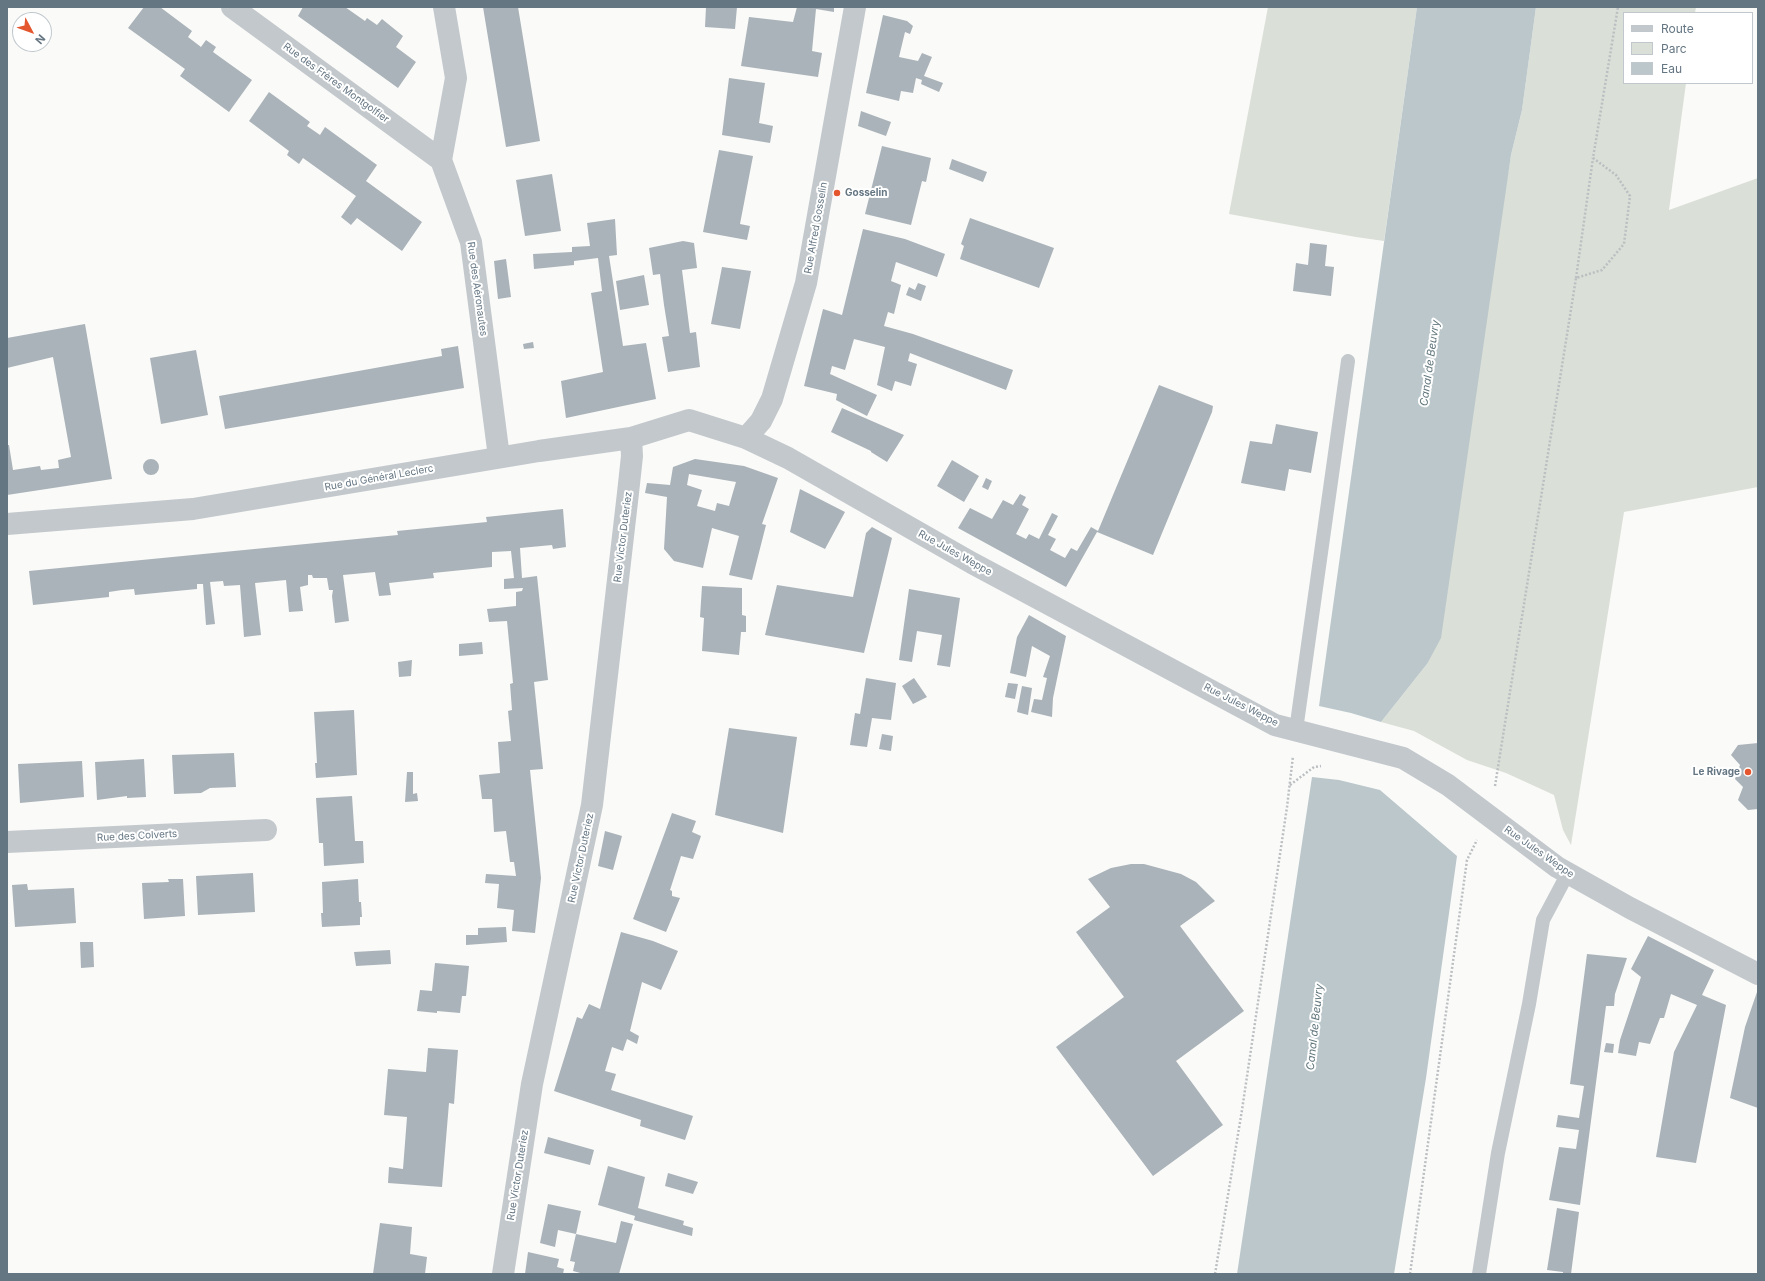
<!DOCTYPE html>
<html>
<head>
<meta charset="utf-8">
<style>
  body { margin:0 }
  #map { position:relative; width:1765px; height:1281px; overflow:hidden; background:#fafaf8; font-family:Inter,sans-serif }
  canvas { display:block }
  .frame { position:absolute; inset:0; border:8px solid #657683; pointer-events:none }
  .legend { position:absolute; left:1623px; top:12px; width:130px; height:72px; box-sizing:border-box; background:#fff; border:1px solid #c1c8cd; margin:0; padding:5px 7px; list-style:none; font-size:12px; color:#657683 }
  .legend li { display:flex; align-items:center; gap:8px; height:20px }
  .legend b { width:20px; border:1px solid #c1c8cd }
  .north { position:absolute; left:12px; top:12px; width:40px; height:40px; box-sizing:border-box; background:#fff; border:1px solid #c1c8cd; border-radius:50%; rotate:131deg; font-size:11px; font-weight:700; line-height:16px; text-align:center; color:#657683 }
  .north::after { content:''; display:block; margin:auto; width:14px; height:18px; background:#e4572e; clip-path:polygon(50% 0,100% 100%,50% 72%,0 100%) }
</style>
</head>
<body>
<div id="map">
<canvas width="1765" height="1281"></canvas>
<div class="frame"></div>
<ul class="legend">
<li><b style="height:5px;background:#c3c8cc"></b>Route</li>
<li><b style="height:11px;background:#dadfd7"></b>Parc</li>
<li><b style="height:11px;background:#bbc7cb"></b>Eau</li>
</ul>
<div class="north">N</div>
</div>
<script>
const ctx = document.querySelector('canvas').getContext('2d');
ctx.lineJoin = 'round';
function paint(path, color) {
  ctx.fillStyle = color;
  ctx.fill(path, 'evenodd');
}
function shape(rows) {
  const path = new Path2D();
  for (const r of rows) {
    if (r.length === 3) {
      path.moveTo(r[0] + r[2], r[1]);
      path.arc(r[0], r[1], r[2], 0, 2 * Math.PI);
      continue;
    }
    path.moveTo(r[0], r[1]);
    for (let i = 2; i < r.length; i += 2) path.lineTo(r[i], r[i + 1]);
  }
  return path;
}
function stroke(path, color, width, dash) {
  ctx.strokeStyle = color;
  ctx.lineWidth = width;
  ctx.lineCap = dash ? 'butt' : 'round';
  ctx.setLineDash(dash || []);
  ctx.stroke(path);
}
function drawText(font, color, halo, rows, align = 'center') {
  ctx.font = font + ' Inter,sans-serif';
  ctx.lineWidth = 4;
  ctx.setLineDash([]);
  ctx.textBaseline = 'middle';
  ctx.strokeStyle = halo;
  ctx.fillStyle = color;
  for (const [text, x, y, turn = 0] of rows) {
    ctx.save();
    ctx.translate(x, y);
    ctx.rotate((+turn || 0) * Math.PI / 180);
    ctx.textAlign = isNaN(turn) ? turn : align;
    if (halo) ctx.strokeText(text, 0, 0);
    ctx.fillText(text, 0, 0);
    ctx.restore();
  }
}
const green = shape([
  [1268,7,1417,7,1384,241,1356,237,1229,214],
  [1536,7,1696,7,1695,13,1624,13,1624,83,1686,83,1669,210,1758,178,1758,487,1624,512,1571,845,1563,830,1554,795,1506,773,1467,760,1414,731,1381,722,1427,664,1511,155,1522,110]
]);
const water = shape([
  [1417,7,1536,7,1522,110,1511,155,1441,638,1427,664,1381,722,1351,713,1319,706],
  [1312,777,1339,780,1380,790,1457,856,1426,1078,1394,1274,1237,1274]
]);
const building = shape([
  [144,7,160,7,192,31,188,37,201,47,206,40,216,47,213,52,252,80,229,112,180,76,185,69,128,28],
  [303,7,345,7,365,21,367,18,377,25,382,19,403,36,396,47,416,62,398,88,298,16],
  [483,7,518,7,540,141,506,147],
  [706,7,737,7,735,29,705,27],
  [797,7,834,7,834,12,816,9,812,51,822,53,818,77,741,66,749,17,793,22],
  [883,15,907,21,913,26,910,34,905,32,899,57,918,61,922,53,932,57,924,76,943,83,939,92,921,84,922,80,916,78,913,93,901,91,899,101,866,93],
  [729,78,765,83,759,123,773,126,770,143,722,135],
  [269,92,310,122,307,126,320,135,325,127,377,165,366,181,422,222,402,251,357,218,351,225,341,217,356,196,303,158,299,164,287,155,289,151,249,121],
  [861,111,891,122,886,136,858,126],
  [882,146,931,158,926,182,922,181,911,225,865,214],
  [719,150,753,156,740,224,750,226,747,240,703,232],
  [952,159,987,172,983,182,949,169],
  [552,174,561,231,525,236,516,180],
  [970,218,1054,248,1039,288,960,259,964,246,961,244],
  [615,219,617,255,609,256,623,346,646,343,656,399,566,418,561,381,603,372,591,293,602,291,598,258,574,261,574,265,534,269,533,254,572,252,572,247,590,246,587,223],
  [863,229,905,239,945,254,937,277,896,262,891,281,901,285,894,314,888,312,884,326,913,334,1013,370,1006,390,910,353,908,361,917,364,911,386,895,381,892,391,877,385,885,347,854,339,845,370,832,366,830,374,877,395,867,416,836,400,837,394,804,386,823,309,842,315],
  [683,241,694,243,697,268,682,270,690,333,696,332,700,367,668,372,662,337,669,336,664,305,660,274,653,275,649,248],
  [1310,243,1327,245,1325,266,1334,267,1331,296,1293,291,1296,263,1308,265],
  [506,259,511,297,498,299,494,261],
  [722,267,751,271,740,329,711,324],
  [644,275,649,305,620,310,616,281],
  [918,283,926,286,921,301,906,295,909,287,915,290],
  [85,324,112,479,7,495,7,445,9,445,13,470,40,466,41,470,59,468,58,460,71,457,53,357,7,368,7,338],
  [533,342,534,348,524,349,523,344],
  [458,346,464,388,225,429,219,396,442,356,441,349],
  [196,350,208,415,161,424,150,358],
  [1159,385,1213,406,1212,412,1153,555,1097,532,1066,587,958,528,970,508,992,519,1003,500,1013,505,1020,494,1026,497,1022,505,1029,509,1016,534,1026,539,1029,534,1039,539,1052,513,1058,516,1048,535,1056,539,1050,550,1065,558,1071,548,1077,551,1091,527,1098,531],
  [842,408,904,435,887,462,871,452,871,451,831,432],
  [1276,424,1318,432,1311,473,1289,469,1285,491,1241,483,1250,441,1272,444],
  [151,467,8],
  [695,459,744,466,778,478,762,524,766,525,752,580,729,575,739,536,712,528,703,568,674,561,664,549,667,497,645,493,647,483,670,485,673,467],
  [689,474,736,482,729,506,717,503,715,511,697,506,702,490,687,485],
  [952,460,979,476,964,502,937,486],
  [986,478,992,481,988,490,982,487],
  [800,489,845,512,825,549,790,532],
  [563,509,566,547,553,549,552,545,520,548,522,578,537,576,548,680,534,682,543,769,530,770,541,878,535,933,512,931,514,910,497,908,499,884,485,883,486,874,516,876,514,862,510,862,506,831,494,832,492,799,482,799,479,775,500,773,498,742,511,741,508,711,512,710,510,684,513,683,507,621,489,622,487,609,516,606,516,592,522,591,523,588,504,589,504,579,514,578,511,551,492,552,492,567,433,573,434,578,389,583,391,595,379,596,375,572,343,575,349,621,335,623,332,596,333,590,329,590,327,578,313,578,312,575,308,575,308,585,300,587,303,611,289,612,286,580,255,583,261,635,244,637,240,585,224,586,223,581,210,582,215,624,206,625,203,584,197,584,197,589,135,595,134,589,122,590,109,592,109,597,33,605,29,571,398,535,397,531,487,522,486,517],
  [872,527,892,538,864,653,765,635,777,585,853,597,866,533],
  [702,586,742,588,742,615,746,616,746,632,741,632,739,655,702,651,704,618,700,617],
  [909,589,960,598,950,667,937,665,942,635,917,631,912,662,899,660],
  [1029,615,1066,636,1053,698,1052,717,1031,712,1034,699,1042,700,1047,678,1043,677,1050,656,1032,646,1026,677,1010,673,1017,637],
  [482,642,483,654,459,656,459,644],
  [412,660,411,676,399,677,398,662],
  [866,678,896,683,891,720,872,718,867,747,850,745,855,713,860,714],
  [914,678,927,697,913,704,902,686],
  [1008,683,1018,684,1015,699,1005,697],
  [1022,686,1032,688,1028,715,1017,712],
  [354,710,357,775,316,778,315,763,317,763,314,712],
  [729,728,797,737,783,833,715,815],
  [882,734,893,736,891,751,879,749],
  [1758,743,1758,809,1748,810,1738,800,1743,787,1735,779,1740,765,1731,755,1738,745],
  [234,753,236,787,210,788,201,793,174,794,172,755],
  [144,759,146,797,127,798,127,796,97,800,95,762],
  [82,761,84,797,20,803,18,764],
  [407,772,413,772,413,794,417,793,418,801,405,802],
  [352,796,355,841,363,841,364,863,324,866,323,843,319,843,316,798],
  [672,813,696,821,692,832,701,836,693,859,681,856,670,890,672,891,672,896,680,898,666,932,633,919],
  [605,831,622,836,613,870,598,866],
  [1131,864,1144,864,1181,874,1196,882,1215,901,1180,926,1244,1011,1176,1061,1223,1125,1153,1176,1056,1047,1124,997,1076,932,1110,907,1088,879,1111,868],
  [253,873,255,912,198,915,196,876],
  [168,879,183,879,185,916,144,919,142,883,169,882],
  [358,879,359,902,361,902,362,917,360,917,360,925,322,927,321,913,323,913,322,882],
  [27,884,28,890,74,888,76,923,15,927,12,885],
  [506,927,507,942,466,945,466,935,478,935,478,928],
  [621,932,653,941,678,951,661,990,642,982,630,1031,639,1036,637,1044,627,1039,623,1051,612,1047,605,1071,616,1074,611,1090,693,1116,685,1140,640,1126,641,1120,554,1091,577,1017,582,1019,589,1004,600,1009],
  [1648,936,1714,970,1702,995,1726,1005,1696,1163,1656,1157,1674,1052,1697,1005,1671,994,1664,1018,1660,1018,1650,1044,1639,1042,1636,1056,1618,1053,1620,1040,1641,977,1631,969],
  [80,942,93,942,94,967,81,968],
  [390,950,391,964,356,966,354,952],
  [1587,954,1627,958,1615,994,1614,1006,1606,1006,1580,1205,1549,1200,1559,1147,1576,1149,1579,1130,1556,1127,1558,1115,1579,1118,1584,1086,1570,1084],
  [435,963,469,966,466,996,462,996,460,1013,437,1011,437,1013,417,1011,420,990,432,991],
  [1757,992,1758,993,1758,1108,1730,1098,1745,1027],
  [1606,1043,1614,1044,1613,1053,1604,1052],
  [428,1048,458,1050,454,1104,449,1103,442,1187,388,1183,389,1167,403,1169,407,1117,384,1115,388,1069,426,1072],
  [548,1137,594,1150,590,1165,544,1153],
  [608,1166,645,1177,638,1208,684,1221,683,1225,693,1228,692,1236,634,1220,635,1216,598,1205],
  [668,1173,698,1182,693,1194,665,1186],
  [548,1204,581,1211,576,1234,558,1230,555,1247,540,1243],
  [1557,1208,1579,1212,1571,1274,1563,1274,1563,1272,1547,1270],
  [621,1221,633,1224,619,1274,584,1274,573,1271,575,1262,570,1261,576,1234,616,1243],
  [380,1223,412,1227,410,1254,427,1257,425,1274,373,1274],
  [528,1252,559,1259,557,1267,564,1269,563,1274,525,1274]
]);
const path = shape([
  [1576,278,1593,158],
  [1290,785,1314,767,1321,766],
  [1495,786,1576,278,1602,270,1624,244,1630,196,1616,175,1593,158,1618,7],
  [1215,1274,1242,1110,1287,807,1293,756],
  [1410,1274,1467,860,1477,840]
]);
const service = shape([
  [1296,730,1348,361],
  [1479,1274,1498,1153,1529,1004,1543,920,1568,873]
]);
const minor = shape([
  [232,7,441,160],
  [444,7,456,78,441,160,471,242,499,457],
  [746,438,761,421,772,399,806,283,855,7],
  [7,524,193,509,539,451,631,438,689,420,746,438,788,458,972,563,1275,725,1403,758,1448,785,1557,867,1630,908,1758,974],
  [7,842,266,830],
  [503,1274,532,1084,592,805,628,493,632,456,631,438]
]);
const markers = [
  [837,193,4,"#e4572e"],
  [1748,772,4,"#e4572e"]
];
const streetNames = [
  ["Rue des Frères Montgolfier",336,83,36],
  ["Rue Alfred Gosselin",816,228,-80],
  ["Rue des Aéronautes",477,289,82],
  ["Rue du Général Leclerc",379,478,-10],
  ["Rue Victor Duteriez",623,537,-83],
  ["Rue Jules Weppe",955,553,29],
  ["Rue Jules Weppe",1241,705,27],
  ["Rue des Colverts",137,836,-3],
  ["Rue Jules Weppe",1539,852,35],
  ["Rue Victor Duteriez",581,858,-78],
  ["Rue Victor Duteriez",518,1175,-81]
];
const poiNames = [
  ["Gosselin",845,193],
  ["Le Rivage",1740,772,"right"]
];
const waterNames = [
  ["Canal de Beuvry",1430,363,-82],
  ["Canal de Beuvry",1315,1027,-84]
];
paint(green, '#dadfd7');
paint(water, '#bbc7cb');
paint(building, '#aab3b9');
stroke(path, '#bbbfc2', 2.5, [2, 2]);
stroke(service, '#c3c8cc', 14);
stroke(minor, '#c3c8cc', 22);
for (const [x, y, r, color] of markers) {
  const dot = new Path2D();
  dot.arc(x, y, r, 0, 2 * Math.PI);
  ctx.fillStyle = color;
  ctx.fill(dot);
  stroke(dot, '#fff', 1.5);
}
drawText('10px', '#657683', '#fff', streetNames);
drawText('bold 10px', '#657683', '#fff', poiNames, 'left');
drawText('italic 11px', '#60757c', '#fff', waterNames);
</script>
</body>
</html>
